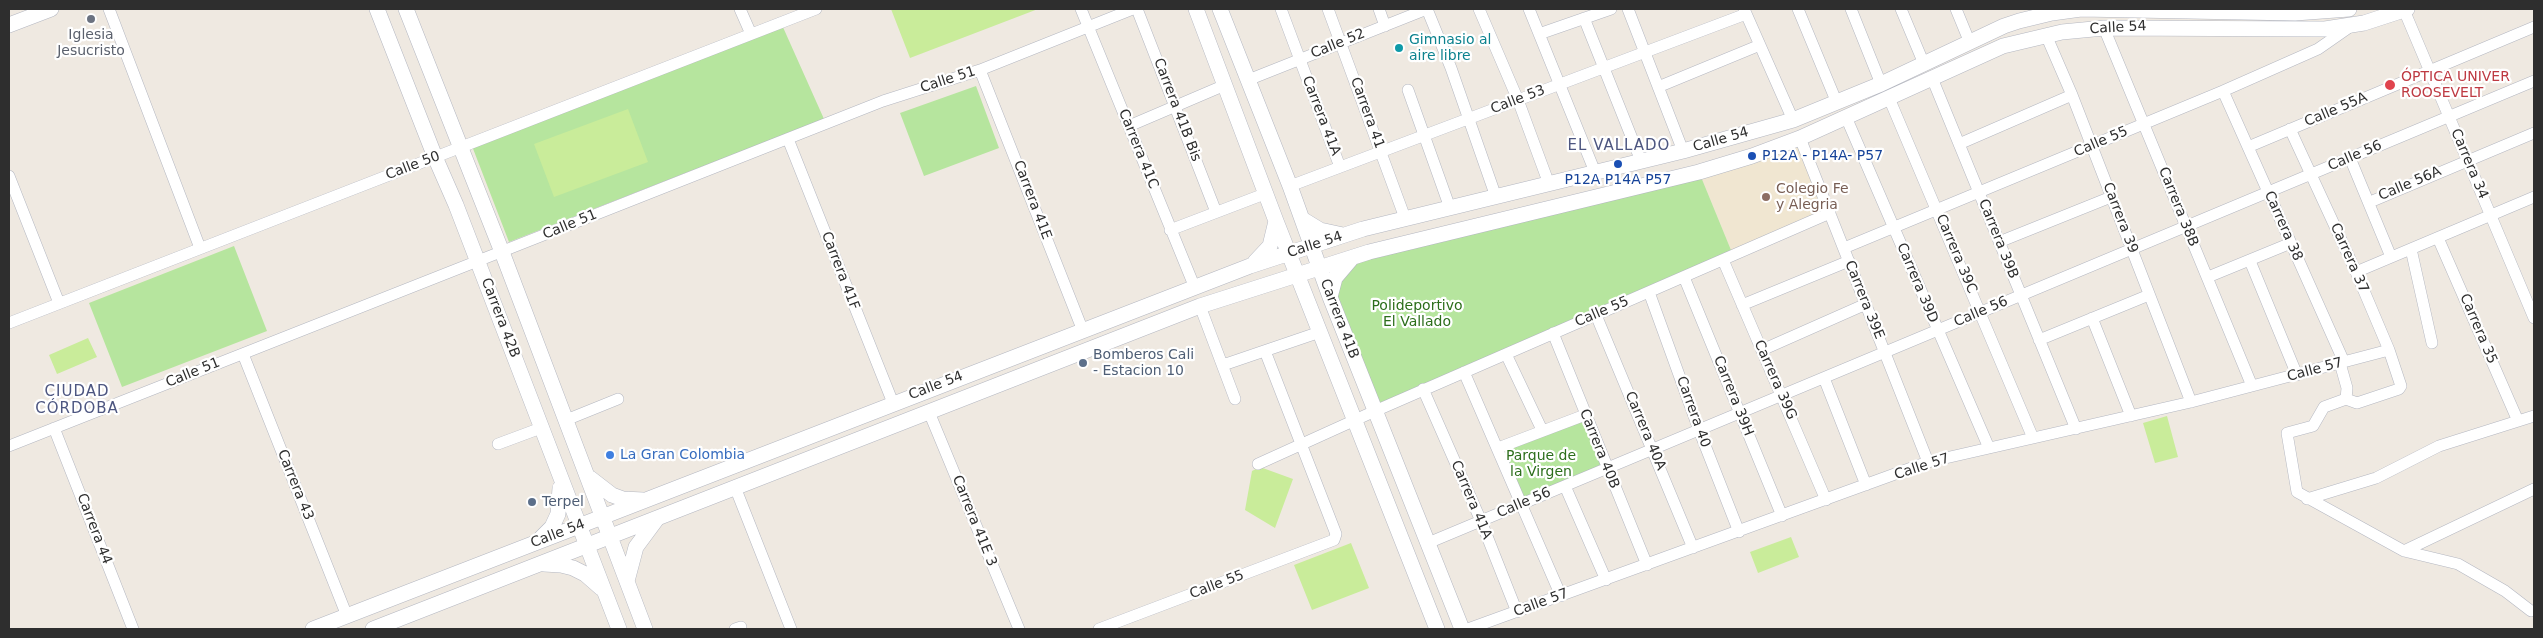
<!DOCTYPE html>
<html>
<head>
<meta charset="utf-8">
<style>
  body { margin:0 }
  #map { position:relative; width:2543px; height:638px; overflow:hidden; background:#efe9e1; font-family:"DejaVu Sans",sans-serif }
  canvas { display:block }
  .frame { position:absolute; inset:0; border:10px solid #2e2e2e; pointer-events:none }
</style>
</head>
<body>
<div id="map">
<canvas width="2543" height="638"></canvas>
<div class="frame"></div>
</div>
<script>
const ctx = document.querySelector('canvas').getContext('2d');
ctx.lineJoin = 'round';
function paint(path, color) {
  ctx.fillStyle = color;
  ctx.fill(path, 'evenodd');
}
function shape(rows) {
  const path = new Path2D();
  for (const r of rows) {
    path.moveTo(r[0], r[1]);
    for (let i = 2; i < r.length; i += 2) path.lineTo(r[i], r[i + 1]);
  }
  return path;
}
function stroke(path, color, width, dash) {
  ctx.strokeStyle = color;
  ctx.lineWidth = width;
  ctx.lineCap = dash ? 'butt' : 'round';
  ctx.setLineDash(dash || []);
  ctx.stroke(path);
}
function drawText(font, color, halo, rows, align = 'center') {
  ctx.font = font + ' "DejaVu Sans",sans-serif';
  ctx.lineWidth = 4.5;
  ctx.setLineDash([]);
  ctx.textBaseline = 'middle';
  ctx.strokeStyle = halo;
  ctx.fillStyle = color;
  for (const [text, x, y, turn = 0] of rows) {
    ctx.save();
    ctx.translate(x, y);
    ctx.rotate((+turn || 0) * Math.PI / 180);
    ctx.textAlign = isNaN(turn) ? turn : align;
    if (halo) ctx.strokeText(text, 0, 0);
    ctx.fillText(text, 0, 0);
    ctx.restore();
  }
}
const education = shape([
  [1800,138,1830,213,1733,255,1699,172]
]);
const green = shape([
  [782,25,824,119,509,242,472,146],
  [976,86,999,148,924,176,900,113],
  [1699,172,1733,255,1375,411,1332,287,1348,262],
  [234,246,267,331,122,387,89,303],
  [1585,415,1606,469,1522,504,1498,448]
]);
const pitch = shape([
  [891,9,1038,9,910,58],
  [628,109,648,162,554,197,534,144],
  [88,338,97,357,57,374,49,355],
  [2167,416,2178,457,2155,463,2143,423],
  [1260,467,1293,479,1275,528,1245,510,1252,471],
  [1791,537,1799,557,1758,573,1750,552],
  [1351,543,1369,588,1312,610,1294,565]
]);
const street = shape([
  [109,9,200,248],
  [740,9,751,34],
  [1081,9,1195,288],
  [1137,9,1216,212],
  [1281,9,1340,167],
  [1328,9,1405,218],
  [1379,9,1385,26],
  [1427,9,1451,68,1496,197],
  [1479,9,1518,100,1549,184],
  [1529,9,1595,172],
  [1628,9,1683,151],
  [1744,9,1793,120],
  [1798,9,1837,103],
  [1851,9,1881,84],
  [1901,9,1924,64],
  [1956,9,1970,43],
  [2404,10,2534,318],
  [1584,18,1641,161],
  [2104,28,2252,386],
  [1539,34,1611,9],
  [2046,35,2072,95,2191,402],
  [980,70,1083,331],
  [1932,78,2076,429],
  [1248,80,1427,9],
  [1658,87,1760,45],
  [1408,90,1450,208],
  [2223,91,2344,362],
  [1889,98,2033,438],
  [1846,117,1989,448],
  [1129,126,1225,85],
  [2290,129,2356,272,2389,350,2401,386,2399,389,2357,403,2346,399,2324,407,2313,426,2287,433,2297,492,2404,551,2458,564,2505,591,2531,611],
  [1800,138,1928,462],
  [788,139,893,403],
  [1959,144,2072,95],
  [2248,147,2534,27],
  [2350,158,2391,257],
  [9,176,59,303],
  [1290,186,1746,14],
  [2370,202,2534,133],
  [1170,230,1267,193],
  [2438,238,2518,421],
  [1999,242,2111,197],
  [1844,248,2223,91,2318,49,2351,26],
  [2411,249,2432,343],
  [1723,260,1826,500],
  [2250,261,2297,375],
  [2356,272,2534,197],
  [1684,277,1782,516],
  [2208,277,2291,243],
  [1649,292,1699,430,1739,532],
  [1742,305,1849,261],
  [1200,306,1235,399],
  [1596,315,1693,548],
  [2092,318,2131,416],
  [9,323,816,9],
  [1553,333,1647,565],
  [2039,340,2149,295],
  [1762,350,1866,304],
  [243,354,347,616],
  [1506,354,1542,430],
  [2340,363,2347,388,2346,399],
  [1223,365,1320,332],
  [1464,372,1561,596],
  [1824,378,1866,485],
  [1423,389,1481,521,1517,612],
  [929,412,1019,629],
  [566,420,618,399],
  [54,428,133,629],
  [498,444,541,428],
  [9,446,883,101,980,70,1133,9],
  [1498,448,1585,415],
  [1258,464,1375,411,1830,213],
  [1565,486,1606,580],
  [735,487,791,629],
  [2307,499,2376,478,2439,446,2534,416],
  [1428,543,2534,81],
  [2404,551,2534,489],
  [735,629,741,627],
  [1099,629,1334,540,1336,534,1265,351],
  [1468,629,1928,462,2191,402,2389,350]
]);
const secondary = shape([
  [377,9,435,157,456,205,619,629],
  [406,9,502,252,645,629],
  [1196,9,1276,221,1437,629],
  [1220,9,1290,186,1330,297,1462,629],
  [9,25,51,9],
  [1302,219,1320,230,1343,235],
  [1255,262,1270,246,1276,221],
  [1330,297,1335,278,1352,258],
  [590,478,612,495,623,499,643,500],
  [541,538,552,527,558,514,560,488],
  [544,564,561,565,573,568,585,574,601,588],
  [627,581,636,547,656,520],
  [313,629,1250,266,1363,229,1683,151,1793,120,1881,84,2004,26,2019,21,2052,13,2081,9,2295,13,2349,9],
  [373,629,1200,306,1369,252,1699,172,1752,156,1800,138,2003,46,2062,32,2104,28,2325,29,2364,23,2407,9]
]);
const markers = [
  [91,19,5,"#6b7280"],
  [1399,48,5,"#0f9aa8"],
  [2390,85,6,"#e0444e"],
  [1752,156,5,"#1a4fb4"],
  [1618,164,5,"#1a4fb4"],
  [1766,197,5,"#8d6e63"],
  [1083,363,5,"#5c6f8a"],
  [610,455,5,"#3f7fe0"],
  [532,502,5,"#5c6f8a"]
];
const streetNames = [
  ["Calle 54",2118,28,-3],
  ["Calle 52",1338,44,-22],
  ["Calle 51",948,80,-18],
  ["Calle 53",1518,100,-21],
  ["Carrera 41B Bis",1177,110,69],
  ["Calle 55A",2336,110,-23],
  ["Carrera 41",1367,113,70],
  ["Carrera 41A",1321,116,69],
  ["Calle 54",1721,140,-16],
  ["Calle 55",2101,142,-23],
  ["Carrera 41C",1138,149,68],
  ["Calle 56",2355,156,-23],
  ["Carrera 34",2469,164,67],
  ["Calle 50",413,166,-21],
  ["Calle 56A",2410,184,-23],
  ["Carrera 41E",1032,200,69],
  ["Carrera 38B",2178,207,68],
  ["Carrera 39",2120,218,69],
  ["Calle 51",570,225,-22],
  ["Carrera 38",2283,226,66],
  ["Carrera 39B",1998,239,68],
  ["Calle 54",1315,245,-18],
  ["Carrera 39C",1956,254,67],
  ["Carrera 37",2349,258,66],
  ["Carrera 41F",840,271,69],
  ["Carrera 39D",1917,283,67],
  ["Carrera 39E",1864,300,68],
  ["Calle 55",1602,312,-23],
  ["Calle 56",1981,312,-23],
  ["Carrera 42B",500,318,69],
  ["Carrera 41B",1339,319,69],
  ["Carrera 35",2478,329,67],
  ["Calle 57",2315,370,-15],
  ["Calle 51",193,373,-22],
  ["Carrera 39G",1775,380,66],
  ["Calle 54",936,386,-21],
  ["Carrera 39H",1733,396,68],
  ["Carrera 40",1693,412,70],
  ["Carrera 40A",1645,431,67],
  ["Carrera 40B",1599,449,68],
  ["Calle 57",1922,467,-18],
  ["Carrera 43",295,485,68],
  ["Carrera 41A",1471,500,67],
  ["Calle 56",1524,503,-23],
  ["Carrera 41E 3",974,521,68],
  ["Carrera 44",94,529,69],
  ["Calle 54",558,534,-21],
  ["Calle 55",1217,585,-21],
  ["Calle 57",1541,603,-20]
];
const worshipNames = [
  ["Iglesia",91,35],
  ["Jesucristo",91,51]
];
const cultureNames = [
  ["Gimnasio al",1409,40],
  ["aire libre",1409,56]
];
const healthNames = [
  ["ÓPTICA UNIVER",2401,77],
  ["ROOSEVELT",2401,93]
];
const transitNames = [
  ["P12A - P14A- P57",1762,156],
  ["P12A P14A P57",1618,180,"center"]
];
const educationNames = [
  ["Colegio Fe",1776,189],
  ["y Alegria",1776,205]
];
const parkNames = [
  ["Polideportivo",1417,306],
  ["El Vallado",1417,322],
  ["Parque de",1541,456],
  ["la Virgen",1541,472]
];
const serviceNames = [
  ["Bomberos Cali",1093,355],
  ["- Estacion 10",1093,371],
  ["Terpel",542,502]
];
const shopNames = [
  ["La Gran Colombia",620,455]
];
const neighbourhoodNames = [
  ["EL VALLADO",1619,146],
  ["CIUDAD",77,392],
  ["CÓRDOBA",77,409]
];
paint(education, '#f0e6d1');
paint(green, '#b6e59e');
paint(pitch, '#c9ec9a');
stroke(street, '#b4b7c1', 12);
stroke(secondary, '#b4b7c1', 16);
stroke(street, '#fff', 11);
stroke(secondary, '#fff', 15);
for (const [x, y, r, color] of markers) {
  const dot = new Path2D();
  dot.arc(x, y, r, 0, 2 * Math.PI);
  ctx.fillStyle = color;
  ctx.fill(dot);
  stroke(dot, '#fff', 2);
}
drawText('14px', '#2e2e2e', '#fff', streetNames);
drawText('14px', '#5b616d', '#fff', worshipNames);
drawText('14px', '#0d838f', '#fff', cultureNames, 'left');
drawText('14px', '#be3a42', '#fff', healthNames, 'left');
drawText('14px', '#164399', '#fff', transitNames, 'left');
drawText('14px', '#785e54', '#fff', educationNames, 'left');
drawText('14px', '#2c6e1b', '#fff', parkNames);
drawText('14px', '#4e5e75', '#fff', serviceNames, 'left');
drawText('14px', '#366cbe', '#fff', shopNames, 'left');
ctx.letterSpacing = '1px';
drawText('15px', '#4d5680', '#fff', neighbourhoodNames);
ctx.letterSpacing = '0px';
</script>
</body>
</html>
